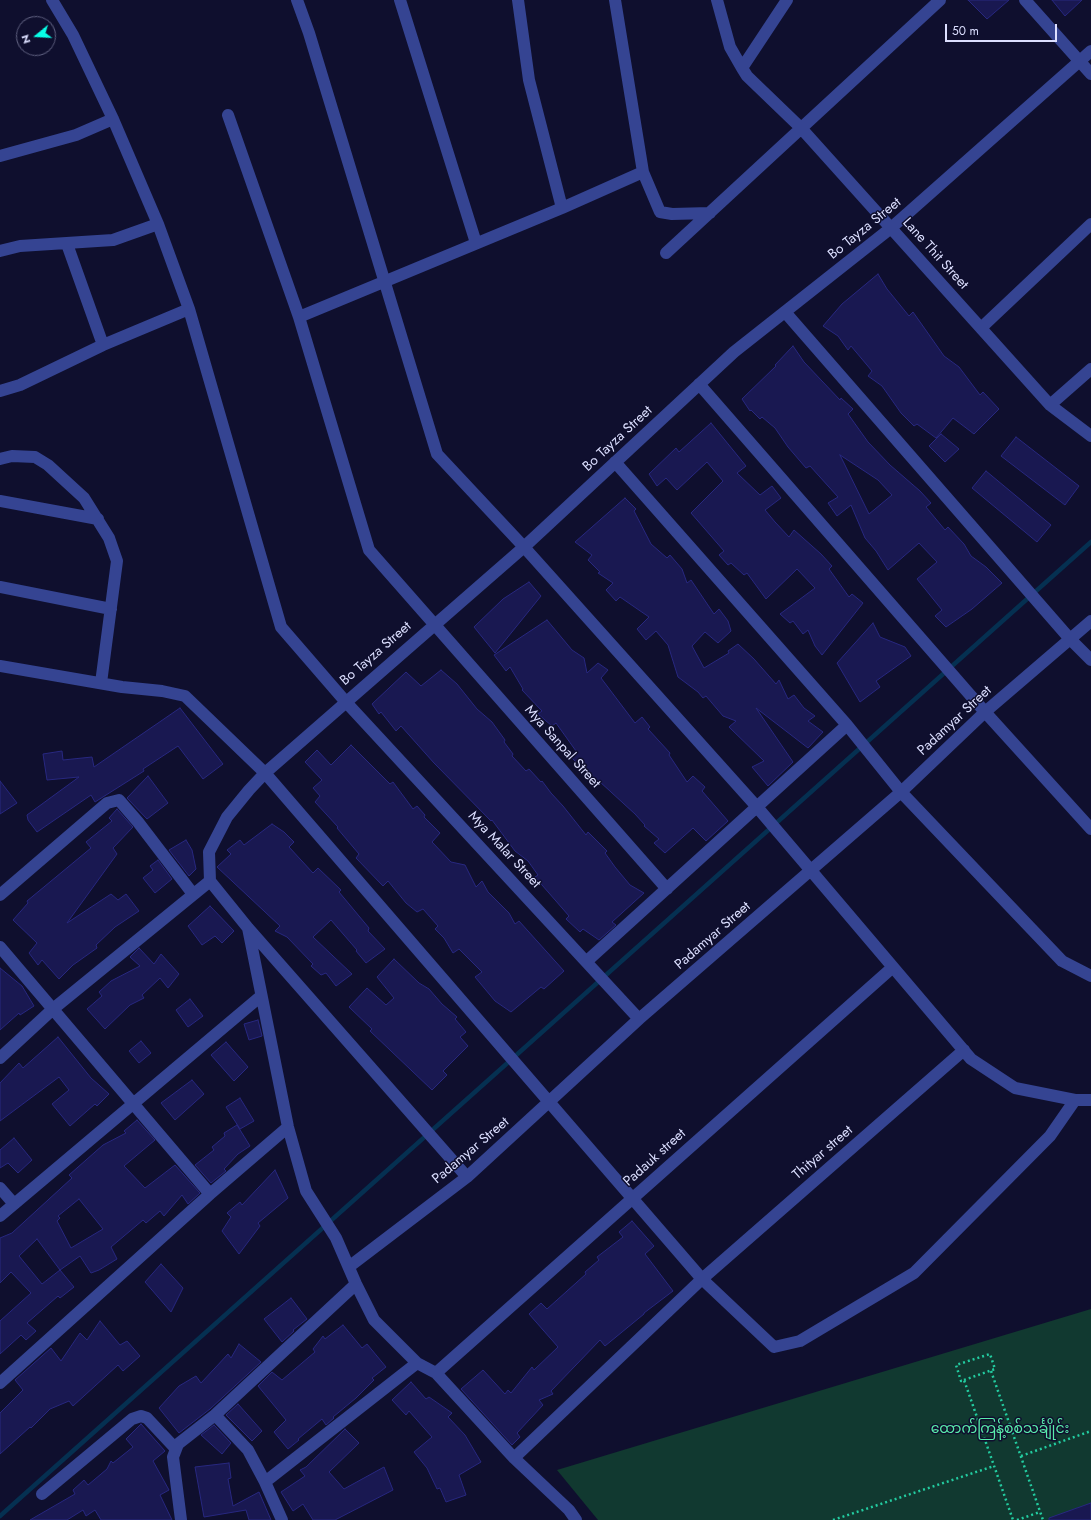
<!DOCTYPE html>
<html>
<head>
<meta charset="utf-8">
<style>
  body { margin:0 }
  #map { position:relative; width:1091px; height:1520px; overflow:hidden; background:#0f0f2e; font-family:Jost,sans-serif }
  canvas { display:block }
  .north { position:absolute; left:16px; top:16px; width:40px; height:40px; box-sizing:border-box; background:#0f0f2e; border:1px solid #616282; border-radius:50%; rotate:252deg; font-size:11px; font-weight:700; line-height:16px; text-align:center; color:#dcdfff }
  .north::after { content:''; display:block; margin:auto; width:14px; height:18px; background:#08ffe7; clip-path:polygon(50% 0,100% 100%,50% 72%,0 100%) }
  .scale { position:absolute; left:945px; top:24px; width:112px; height:18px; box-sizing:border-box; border:2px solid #dcdfff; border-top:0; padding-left:5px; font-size:12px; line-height:14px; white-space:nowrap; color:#dcdfff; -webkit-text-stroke:3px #0f0f2e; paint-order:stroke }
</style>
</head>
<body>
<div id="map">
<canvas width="1091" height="1520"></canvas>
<div class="north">N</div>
<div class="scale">50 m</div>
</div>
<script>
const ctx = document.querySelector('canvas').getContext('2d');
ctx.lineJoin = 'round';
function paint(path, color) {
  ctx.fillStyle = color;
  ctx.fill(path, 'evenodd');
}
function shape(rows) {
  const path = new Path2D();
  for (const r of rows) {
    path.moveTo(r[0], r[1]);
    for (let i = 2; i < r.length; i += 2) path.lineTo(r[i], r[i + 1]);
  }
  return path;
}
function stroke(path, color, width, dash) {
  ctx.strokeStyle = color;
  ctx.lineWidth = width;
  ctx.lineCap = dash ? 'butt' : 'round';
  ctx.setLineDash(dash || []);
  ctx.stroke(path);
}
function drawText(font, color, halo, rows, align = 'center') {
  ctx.font = font + ' Jost,"Noto Sans Myanmar",sans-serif';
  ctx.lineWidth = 3;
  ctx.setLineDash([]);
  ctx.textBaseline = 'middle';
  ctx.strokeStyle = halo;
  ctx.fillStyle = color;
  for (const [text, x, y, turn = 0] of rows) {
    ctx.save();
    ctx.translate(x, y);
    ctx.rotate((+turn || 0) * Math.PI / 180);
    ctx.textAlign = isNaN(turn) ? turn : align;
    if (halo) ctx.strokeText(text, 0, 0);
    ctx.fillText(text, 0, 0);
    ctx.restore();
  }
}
const green = shape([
  [1091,1309,1091,1520,598,1520,557,1470]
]);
const stream = shape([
  [0,1516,1091,542]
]);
const building = shape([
  [968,0,1009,0,987,19,968,0],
  [1052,0,1082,0,1065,16,1052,0],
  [878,274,887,289,909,316,913,312,944,356,959,367,980,395,983,392,999,409,974,434,953,418,936,438,917,424,914,426,901,413,882,386,868,376,872,371,851,346,848,350,838,336,823,326,842,304,878,274],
  [793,346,804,362,840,400,841,398,853,409,848,414,868,442,890,465,920,491,931,503,926,507,945,530,948,527,964,544,971,556,986,567,1002,583,972,609,946,627,935,616,942,610,917,579,937,562,919,543,888,570,876,551,865,538,851,505,837,516,828,503,838,497,810,466,806,468,788,447,775,428,762,417,760,419,751,410,750,411,742,399,776,366,775,365,793,346],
  [840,455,878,480,892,495,869,514,840,455],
  [711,423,746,466,737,473,760,495,772,486,781,498,765,510,775,522,789,537,794,530,821,554,832,566,829,569,849,597,852,594,863,603,822,655,815,646,808,630,803,634,793,621,790,623,780,614,815,588,797,569,766,599,747,573,744,575,731,563,728,565,719,555,724,551,691,513,723,481,707,462,677,490,666,478,657,486,649,474,676,448,679,452,711,423],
  [941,434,959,449,945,462,929,446,941,434],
  [1016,437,1079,486,1065,505,1001,456,1016,437],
  [986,471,1051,525,1037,542,972,488,986,471],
  [625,498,636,509,634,511,651,544,667,558,670,555,682,569,687,583,691,580,714,614,719,609,728,621,731,631,718,643,705,632,692,646,704,668,729,653,728,651,738,644,754,659,776,684,779,680,788,699,794,695,804,708,815,716,808,721,823,732,808,748,756,708,793,762,768,786,752,767,764,761,729,727,736,721,723,716,706,696,703,698,698,692,678,677,668,645,656,631,646,640,637,629,649,617,620,597,616,601,606,590,613,583,598,573,600,572,588,560,592,555,575,542,625,498],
  [529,582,541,596,495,653,474,627,503,599,529,582],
  [547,620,572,650,584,658,587,673,598,663,608,670,601,678,635,723,642,717,650,727,648,729,670,753,669,755,687,782,693,776,705,787,702,791,728,821,706,841,693,828,665,853,654,843,659,839,644,826,645,825,635,814,599,781,597,783,570,756,576,751,556,723,552,726,538,714,542,711,522,690,523,689,510,667,506,671,494,655,547,620],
  [873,623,880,637,905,647,911,656,876,681,880,687,860,702,837,663,873,623],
  [441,670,457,684,477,709,492,722,505,740,504,742,513,754,512,756,526,771,529,769,541,782,542,781,551,793,563,806,586,835,588,832,607,851,605,853,615,867,630,885,644,893,612,922,616,925,599,940,583,929,580,932,566,919,569,916,535,877,538,875,528,861,515,851,492,820,491,821,434,763,401,726,396,731,381,712,379,714,372,704,406,672,421,686,441,670],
  [180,708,223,764,203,779,178,746,143,769,144,771,95,802,91,795,37,832,28,820,27,815,79,777,47,780,43,754,62,751,63,760,92,757,94,767,180,708],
  [351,745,390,784,393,782,413,809,417,806,425,815,424,817,440,833,432,842,451,862,465,865,476,887,482,881,488,892,509,913,515,924,519,921,564,971,544,989,541,987,511,1012,495,1001,475,977,482,972,459,949,453,953,444,938,435,929,438,926,423,909,417,912,406,903,388,881,383,886,356,858,359,854,337,828,338,827,315,802,320,796,313,788,322,780,305,762,317,750,331,765,351,745],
  [148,776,168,803,147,819,127,798,148,776],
  [0,781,17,803,0,814,0,781],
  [117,809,133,827,113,848,117,854,67,923,111,894,118,900,126,894,139,911,115,927,96,945,97,948,73,965,59,979,42,960,38,965,29,953,37,943,13,920,28,903,27,901,91,848,86,842,112,821,109,818,117,809],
  [272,824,284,832,294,842,289,847,313,873,318,868,341,890,339,892,369,928,368,931,385,949,366,963,356,951,357,950,331,920,313,937,352,974,336,986,326,973,321,975,311,966,313,964,287,937,275,931,280,926,217,867,231,854,227,850,240,840,244,845,272,824],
  [186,840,192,850,196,869,189,876,169,850,186,840],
  [158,860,172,879,155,893,143,878,153,870,150,866,158,860],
  [210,906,234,931,222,943,215,936,202,945,188,926,210,906],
  [139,948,154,964,161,954,179,974,168,988,160,978,142,995,144,998,130,1005,105,1029,87,1009,102,996,99,992,111,981,140,966,130,957,139,948],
  [394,959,419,983,429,989,442,1004,457,1017,455,1019,466,1032,460,1037,468,1046,443,1071,447,1075,432,1090,370,1031,372,1029,349,1007,367,988,386,1005,394,998,377,977,394,959],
  [0,968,22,986,34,1006,20,1015,19,1013,0,1030,0,968],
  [190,999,203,1016,188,1027,176,1010,190,999],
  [258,1020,262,1036,249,1040,244,1024,258,1020],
  [58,1037,91,1078,109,1094,97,1106,95,1104,70,1126,52,1104,69,1090,59,1077,0,1121,0,1083,19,1063,23,1068,58,1037],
  [141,1041,151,1053,139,1063,129,1051,141,1041],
  [226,1042,248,1067,234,1081,211,1055,226,1042],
  [192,1080,204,1094,175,1120,161,1103,192,1080],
  [240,1098,254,1121,240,1129,226,1107,240,1098],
  [137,1120,155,1140,124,1166,145,1188,175,1165,200,1193,188,1204,182,1195,164,1216,160,1211,146,1223,143,1220,111,1247,117,1259,99,1270,91,1273,80,1256,60,1270,74,1287,60,1298,58,1296,27,1323,36,1331,26,1340,21,1335,0,1354,0,1321,31,1293,11,1272,0,1283,0,1238,12,1233,72,1178,69,1175,103,1145,126,1133,124,1131,137,1120],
  [79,1199,103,1229,71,1248,57,1221,60,1218,58,1216,79,1199],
  [37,1239,60,1270,42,1284,19,1256,37,1239],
  [237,1125,250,1146,238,1154,224,1169,226,1171,211,1183,195,1165,214,1150,212,1147,225,1136,224,1133,237,1125],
  [14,1138,32,1160,18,1173,8,1163,0,1168,0,1150,14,1138],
  [275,1170,288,1198,258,1223,260,1226,239,1254,222,1231,231,1217,227,1213,240,1202,242,1205,275,1170],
  [632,1221,654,1246,645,1254,673,1291,644,1313,644,1314,605,1346,600,1340,551,1391,553,1394,539,1400,543,1405,517,1433,520,1437,512,1445,461,1389,483,1370,505,1394,508,1390,511,1393,532,1367,534,1370,558,1347,529,1314,541,1303,547,1309,586,1274,585,1272,599,1260,597,1257,623,1237,619,1232,632,1221],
  [161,1264,183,1288,171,1312,145,1282,161,1264],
  [291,1298,307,1319,293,1330,294,1331,282,1342,264,1319,291,1298],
  [100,1321,120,1345,127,1341,140,1356,123,1371,118,1365,73,1406,69,1401,50,1409,31,1428,30,1427,0,1454,0,1413,23,1390,15,1380,51,1348,61,1361,80,1333,87,1340,100,1321],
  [343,1325,362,1348,367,1344,386,1367,372,1378,374,1380,356,1398,333,1417,334,1418,326,1425,322,1419,298,1439,299,1440,288,1449,274,1432,286,1420,258,1386,272,1372,282,1380,315,1352,313,1349,323,1336,325,1339,343,1325],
  [239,1344,261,1362,210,1409,179,1433,159,1408,179,1386,196,1376,201,1383,228,1354,231,1358,239,1344],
  [411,1382,426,1399,429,1397,452,1413,448,1417,465,1435,481,1462,459,1475,466,1495,446,1502,440,1488,437,1489,427,1468,414,1452,432,1437,409,1411,406,1415,392,1400,411,1382],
  [238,1404,262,1431,252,1441,226,1415,238,1404],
  [141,1424,165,1451,153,1461,169,1490,160,1495,172,1520,101,1520,95,1510,86,1516,83,1510,67,1520,30,1520,75,1494,73,1490,84,1480,88,1485,107,1469,111,1461,113,1463,133,1447,126,1439,141,1424],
  [214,1425,231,1443,222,1454,201,1435,214,1425],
  [345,1429,359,1443,329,1472,344,1489,384,1467,393,1490,335,1520,313,1520,303,1504,293,1511,281,1492,305,1476,300,1470,306,1467,345,1429],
  [229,1463,231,1478,228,1479,233,1506,259,1492,271,1520,249,1520,246,1510,204,1517,195,1467,229,1463],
  [1091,1503,1091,1520,1049,1520,1049,1518,1091,1503]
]);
const path = shape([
  [991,1371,1043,1520],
  [964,1380,995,1369,990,1354,956,1365,961,1381,964,1380,1013,1520],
  [1021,1456,1091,1431],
  [833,1520,994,1466],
  [1017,1520,1040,1512]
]);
const minor = shape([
  [52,0,73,35,113,119,158,224,189,309,281,627,345,701,639,1019],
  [297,0,309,33,437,454,524,547,757,807,971,1059,1015,1088,1075,1100,1091,1100],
  [400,0,476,243],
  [518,0,529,80,562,208],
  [615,0,643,172,660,212,672,214,710,213],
  [717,0,730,47,742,68],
  [787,0,742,68,747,76,801,128,1050,405,1091,436],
  [1025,0,1091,74],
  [228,115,299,317,369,550,667,889],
  [0,156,76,135,113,119],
  [67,244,103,345],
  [0,251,20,246,113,240,158,224],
  [666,253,940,0],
  [785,312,1070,639,1091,660],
  [299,317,562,208,643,172],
  [981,328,1091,224],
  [699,384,985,712,1091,829],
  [0,391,20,385,103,345,189,309],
  [1050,405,1091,369],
  [0,459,12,456,35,457,48,465,84,498,109,538,117,561,101,683],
  [615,462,847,725,901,792,1062,961,1091,976],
  [0,501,98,519],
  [0,587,111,609],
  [0,666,122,687,162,691,185,696,265,773,702,1279,774,1347,800,1341,914,1273,1050,1136,1075,1100],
  [210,881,209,852,227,817,249,790,265,773,524,547,734,352,891,228,1091,51],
  [210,881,248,928,467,1177],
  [0,895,107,803,119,800,138,822,193,894],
  [248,928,288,1127,306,1191,336,1238,356,1284,374,1320,417,1363,436,1373,514,1458,569,1510,576,1520],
  [0,947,210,1194],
  [587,961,847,725],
  [0,1058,53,1009,210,881],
  [0,1188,14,1204],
  [0,1216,261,996],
  [350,1266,467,1177,639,1019,901,792,985,712,1091,621],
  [436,1373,893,967],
  [0,1383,210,1194,288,1127],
  [215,1415,248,1450,265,1482,282,1520],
  [514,1458,702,1279,964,1050],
  [265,1482,417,1363],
  [42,1494,132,1419,141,1416,147,1418,175,1448],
  [181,1520,173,1457,178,1444,215,1415,356,1284]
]);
const streetNames = [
  ["Bo Tayza Street",865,229,-39],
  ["Lane Thit Street",935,254,48],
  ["Bo Tayza Street",618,439,-43],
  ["Bo Tayza Street",376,654,-41],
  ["Padamyar Street",955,721,-43],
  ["Mya Sanpal Street",562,747,48],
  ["Mya Malar Street",504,850,47],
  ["Padamyar Street",713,936,-41],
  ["Padamyar Street",471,1151,-40],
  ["Thityar street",823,1153,-41],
  ["Padauk street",655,1158,-42]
];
const parkNames = [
  ["ထောက်ကြန့်စစ်သင်္ချိုင်း",1000,1430]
];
paint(green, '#113930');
stroke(stream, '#053051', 4.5);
paint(building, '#191851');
stroke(building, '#282880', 1);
stroke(path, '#23cca0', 2.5, [2, 3]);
stroke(minor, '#354492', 12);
drawText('14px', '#dcdfff', '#0f0f2e', streetNames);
drawText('14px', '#59edab', '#0f0f2e', parkNames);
</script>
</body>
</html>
